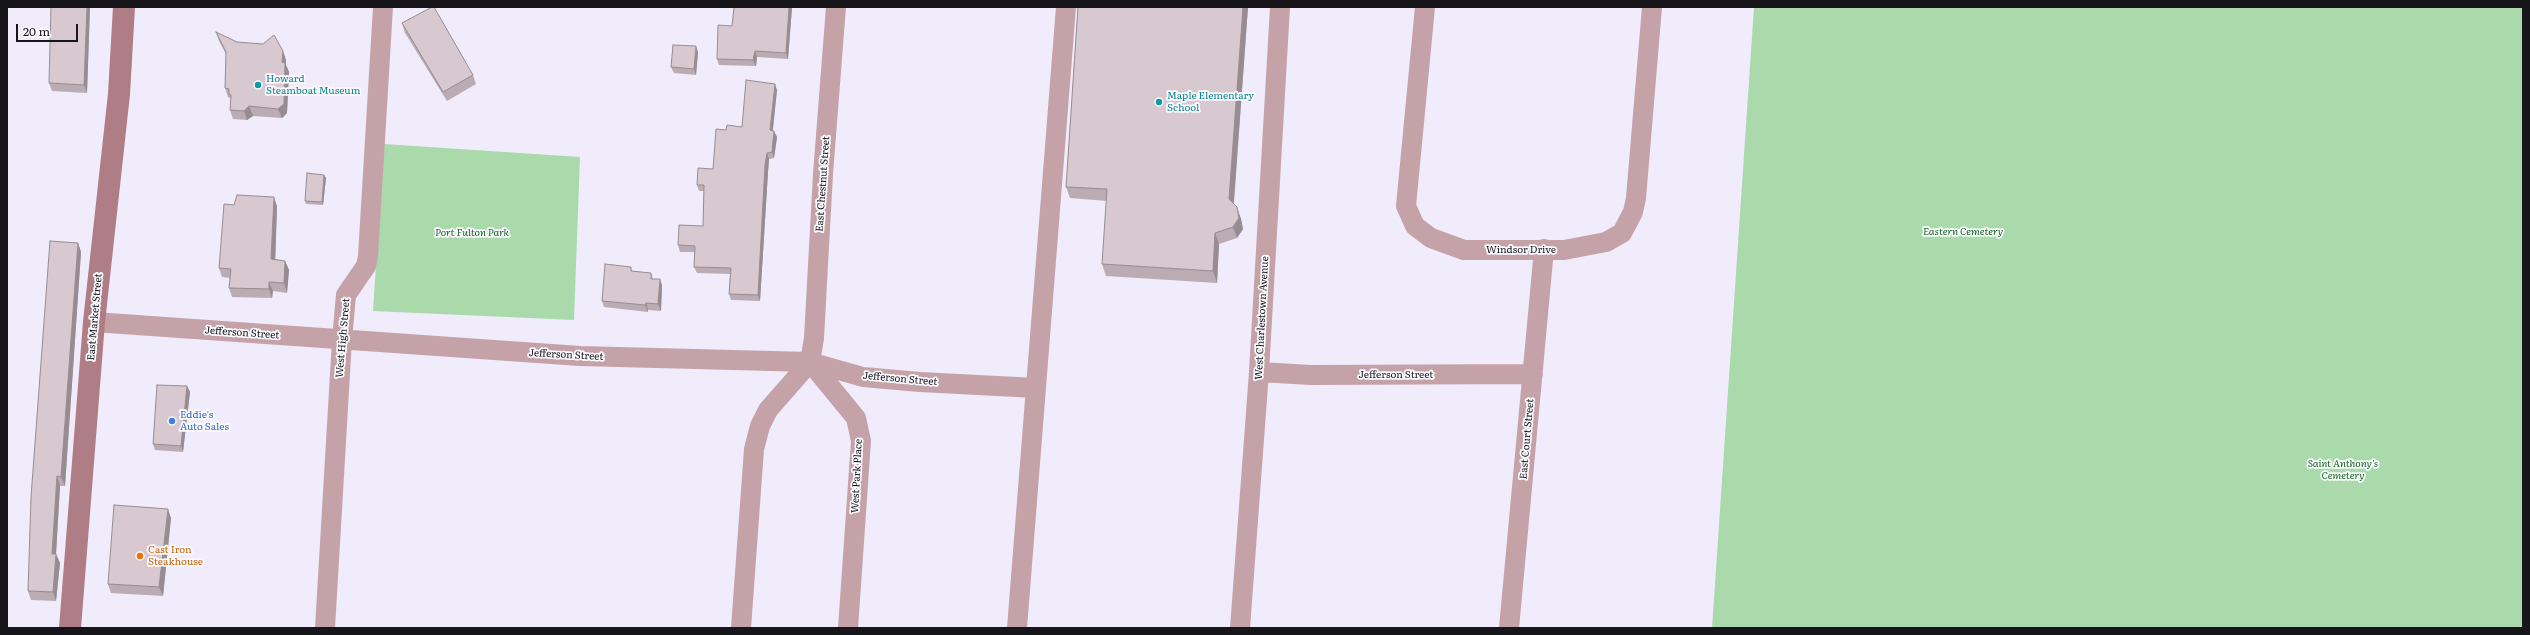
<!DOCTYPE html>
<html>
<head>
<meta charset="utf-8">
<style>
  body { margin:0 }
  #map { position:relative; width:2530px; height:635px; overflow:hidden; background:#f0ecfb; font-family:Literata,serif }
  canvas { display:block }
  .frame { position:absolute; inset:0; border:8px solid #16151a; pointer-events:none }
  .scale { position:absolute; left:16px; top:24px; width:62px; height:18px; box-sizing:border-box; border:2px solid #16151a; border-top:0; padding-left:5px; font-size:12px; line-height:14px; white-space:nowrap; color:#16151a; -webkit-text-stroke:3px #fcfbff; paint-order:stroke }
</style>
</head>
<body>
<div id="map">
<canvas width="2530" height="635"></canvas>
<div class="frame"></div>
<div class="scale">20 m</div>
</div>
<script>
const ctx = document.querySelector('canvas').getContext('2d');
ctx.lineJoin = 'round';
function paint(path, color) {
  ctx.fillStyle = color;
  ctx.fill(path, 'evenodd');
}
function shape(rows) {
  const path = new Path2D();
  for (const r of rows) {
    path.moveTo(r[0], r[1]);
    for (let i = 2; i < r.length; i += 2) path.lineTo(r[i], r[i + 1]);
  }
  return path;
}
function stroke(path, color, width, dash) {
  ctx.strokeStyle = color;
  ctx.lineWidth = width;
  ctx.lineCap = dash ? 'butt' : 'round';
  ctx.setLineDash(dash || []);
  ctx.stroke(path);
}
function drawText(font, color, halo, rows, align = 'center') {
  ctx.font = font + ' Literata,serif';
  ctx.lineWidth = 3.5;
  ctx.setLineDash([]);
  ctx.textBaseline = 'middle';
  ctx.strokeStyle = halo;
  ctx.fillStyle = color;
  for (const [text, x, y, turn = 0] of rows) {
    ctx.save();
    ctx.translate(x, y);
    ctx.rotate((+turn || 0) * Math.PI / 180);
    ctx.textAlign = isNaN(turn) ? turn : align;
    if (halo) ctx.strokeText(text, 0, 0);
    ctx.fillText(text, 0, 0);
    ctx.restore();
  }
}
const green = shape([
  [1754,7,2523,7,2523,628,1712,628],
  [384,144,580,157,574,320,373,311]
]);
const minor = shape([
  [1425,7,1406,206,1415,226,1431,238,1464,250,1564,250,1606,242,1622,233,1633,212,1636,198,1652,7],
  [94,322,580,356,810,362,863,377,920,382,1036,388],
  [810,362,814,338,823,174,836,7],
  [810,362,856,418,861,441,848,628],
  [1259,372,1311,375,1533,374],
  [325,628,342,340,346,295,366,266,368,256,383,7],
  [741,628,754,449,760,426,768,410,810,362],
  [1017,628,1066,7],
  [1240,628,1259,372,1280,7],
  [1509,628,1544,249]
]);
const secondary = shape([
  [70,628,94,322,119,94,124,7]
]);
const wall = shape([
  [90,7,87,93,52,91,49,83],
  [734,7,792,7,788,59,757,57,756,66,719,65,717,59,732,26],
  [1078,7,1248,7,1234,204,1241,219,1243,229,1237,238,1219,244,1217,283,1106,276,1102,264,1107,201,1070,198,1066,187],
  [402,23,473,75,476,84,447,101,405,33],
  [216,32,237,42,283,51,286,60,286,65,289,72,287,113,282,118,253,116,247,120,233,119,230,110,231,100,230,98,228,97,225,88,226,54,219,41],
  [698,52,696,75,674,73,671,67],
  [777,90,773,130,777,137,774,158,769,159,768,172,760,301,731,300,729,294,730,274,697,273,694,267,695,252,680,252,678,245,703,226,704,191,699,191,697,185,713,169,726,130,742,127],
  [324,175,326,178,323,205,306,204,305,201],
  [234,205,277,206,275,259,285,261,289,270,287,293,273,291,272,298,232,297,229,288,230,278,222,277,219,268],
  [78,243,81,252,65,486,60,486,56,554,60,563,56,601,31,600,28,591],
  [631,267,632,271,651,273,653,279,662,285,661,311,648,310,648,312,604,307,602,301],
  [187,386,190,392,183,452,155,450,153,444],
  [171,518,163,596,111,593,108,584]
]);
const shadedWall = shape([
  [87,7,90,7,87,93,84,85],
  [789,7,792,7,788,59,786,53],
  [1243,7,1248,7,1233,211,1229,199],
  [696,46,698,52,696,75,694,69],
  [283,51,286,60,286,65,289,72,287,113,282,118,278,109],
  [755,51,757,57,756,66,753,60],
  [775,84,777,90,772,136,770,130],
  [249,106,253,116,247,120,244,111],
  [774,131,777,137,774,158,772,152],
  [767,153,769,159,768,172,760,301,758,295,765,165],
  [324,175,326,178,323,205,322,202],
  [274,197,277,206,275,268,271,259],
  [1237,207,1241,219,1243,229,1237,238,1233,227],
  [1215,233,1219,244,1217,283,1213,271],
  [78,243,81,252,65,486,61,477],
  [285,261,289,270,287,293,284,283],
  [660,279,662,285,661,311,658,304],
  [269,282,273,291,272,298,269,289],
  [646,303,648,310,648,312,645,305],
  [187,386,190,392,183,452,181,446],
  [57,476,60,486,56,554,60,563,56,601,53,592,52,554],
  [168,509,171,518,163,596,159,587]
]);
const building = shape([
  [51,7,87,7,84,85,49,83,51,7],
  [432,7,434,7,473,75,443,92,402,23,432,7],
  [734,7,789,7,786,53,755,51,753,60,717,59,718,25,732,26,734,7],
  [1078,7,1243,7,1229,199,1237,207,1239,218,1233,227,1215,233,1213,271,1102,264,1107,189,1066,187,1078,7],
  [216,32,237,42,263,44,274,35,283,51,282,62,285,63,284,104,278,109,249,106,244,111,230,110,231,95,229,94,229,89,225,88,226,52,216,32],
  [673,45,696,46,694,69,671,67,673,45],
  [746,80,775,84,770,130,774,131,772,152,767,153,765,165,758,295,729,294,731,268,694,267,695,246,678,245,679,225,703,226,704,185,697,185,698,168,713,169,716,129,726,130,727,125,742,127,746,80],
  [307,173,324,175,322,202,305,201,307,173],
  [237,195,274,197,271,259,285,261,284,283,269,282,269,289,229,288,231,269,219,268,224,204,234,205,237,195],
  [50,241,78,243,61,477,57,476,52,554,56,554,53,592,28,591,31,497,50,241],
  [605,264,631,267,631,271,651,273,651,279,660,279,658,304,646,303,645,305,602,301,605,264],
  [157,385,187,386,181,446,153,444,157,385],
  [114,505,168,509,159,587,108,584,114,505]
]);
const markers = [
  [258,85,4,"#0f9aa8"],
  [1159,102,4,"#0f9aa8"],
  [172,421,4,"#3f7fe0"],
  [140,556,4,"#e8710a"]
];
const cultureNames = [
  ["Howard",266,79],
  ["Steamboat Museum",266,91],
  ["Maple Elementary",1167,96],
  ["School",1167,108]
];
const streetNames = [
  ["East Chestnut Street",823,184,-86],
  ["Windsor Drive",1521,250],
  ["East Market Street",95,317,-85],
  ["West Charlestown Avenue",1262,318,-87],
  ["Jefferson Street",242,333,4],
  ["West High Street",343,338,-85],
  ["Jefferson Street",566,355,3],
  ["Jefferson Street",1396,375],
  ["Jefferson Street",900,379,5],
  ["East Court Street",1527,439,-85],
  ["West Park Place",857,476,-87]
];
const parkNames = [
  ["Eastern Cemetery",1963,232],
  ["Port Fulton Park",472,233],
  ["Saint Anthony's",2343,464],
  ["Cemetery",2343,476]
];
const shopNames = [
  ["Eddie's",180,415],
  ["Auto Sales",180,427]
];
const foodNames = [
  ["Cast Iron",148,550],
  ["Steakhouse",148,562]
];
paint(green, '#aadaac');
stroke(minor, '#c5a2a7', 20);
stroke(secondary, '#ae7d85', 22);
paint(wall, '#baacb2');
paint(shadedWall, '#978c91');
paint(building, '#d8c8cf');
stroke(building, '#978c91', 1);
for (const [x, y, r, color] of markers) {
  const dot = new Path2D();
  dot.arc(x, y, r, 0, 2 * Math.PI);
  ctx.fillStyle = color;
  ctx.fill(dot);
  stroke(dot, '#fcfbff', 1.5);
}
drawText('10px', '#0d838f', '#fcfbff', cultureNames, 'left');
drawText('10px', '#16151a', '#fcfbff', streetNames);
drawText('italic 10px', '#116121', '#fcfbff', parkNames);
drawText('10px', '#366cbe', '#fcfbff', shopNames, 'left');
drawText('10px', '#c56008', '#fcfbff', foodNames, 'left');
</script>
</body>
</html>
